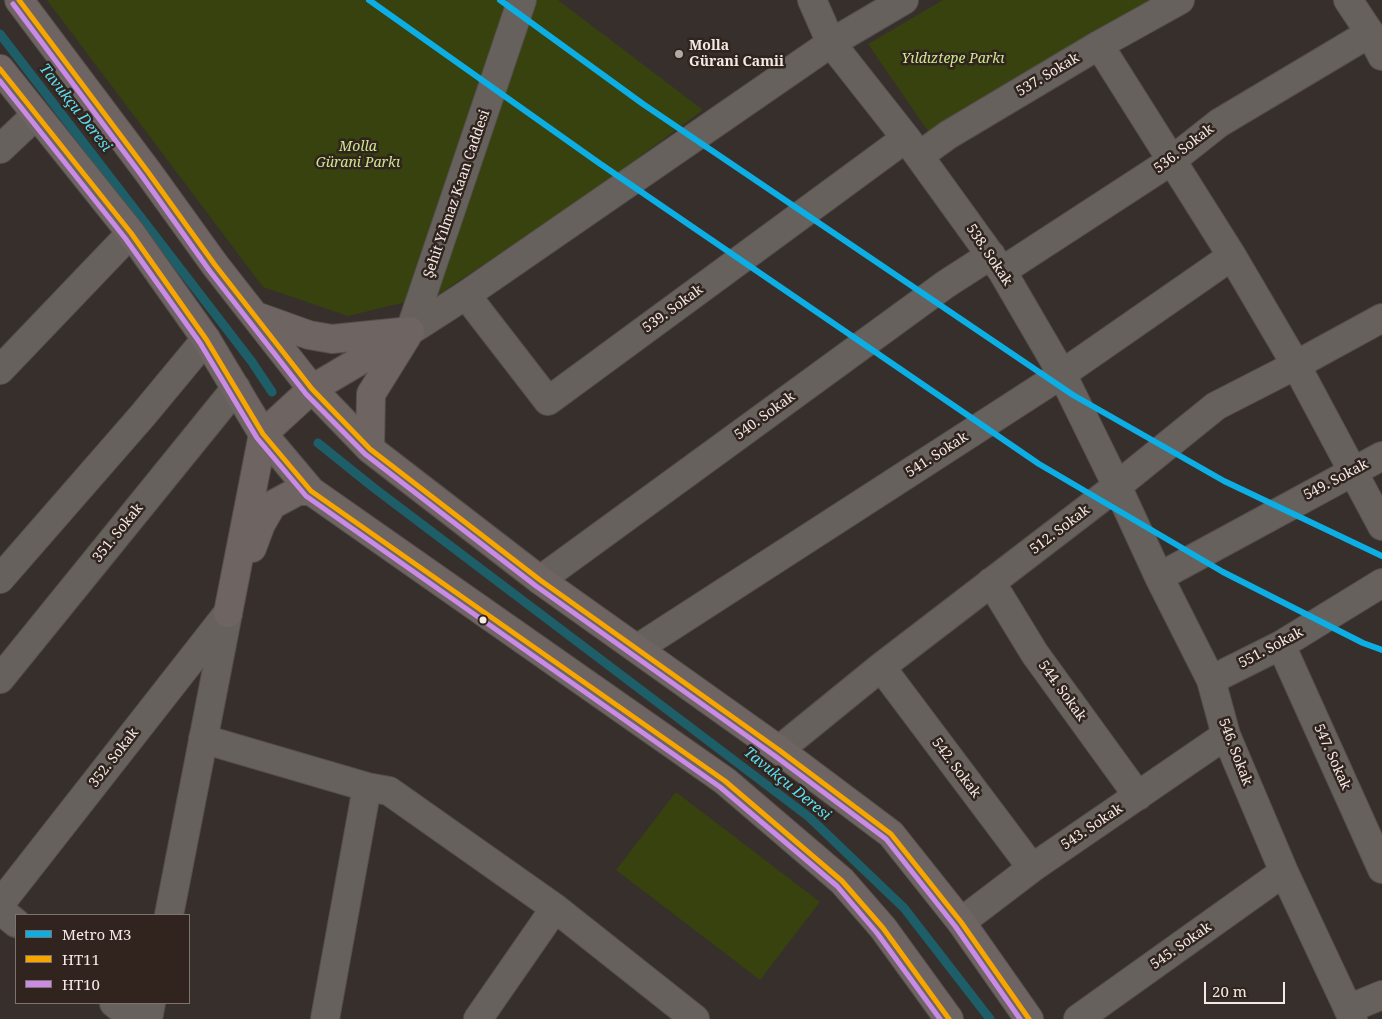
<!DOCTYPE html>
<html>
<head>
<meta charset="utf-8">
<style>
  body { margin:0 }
  #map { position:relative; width:1382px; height:1019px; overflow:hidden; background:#372f2c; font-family:"Noto Serif",serif }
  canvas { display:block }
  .legend { position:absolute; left:15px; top:914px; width:175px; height:90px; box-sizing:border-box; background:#31241e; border:1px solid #7f736e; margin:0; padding:6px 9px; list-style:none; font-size:15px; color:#f3eae6 }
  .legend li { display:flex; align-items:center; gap:10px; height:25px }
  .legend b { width:25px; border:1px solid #7f736e }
  .scale { position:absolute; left:1204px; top:982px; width:81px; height:22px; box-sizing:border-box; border:2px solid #f3eae6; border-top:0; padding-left:6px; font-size:15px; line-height:18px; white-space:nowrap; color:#f3eae6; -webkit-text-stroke:4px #31241e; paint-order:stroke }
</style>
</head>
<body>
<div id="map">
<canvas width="1382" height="1019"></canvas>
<ul class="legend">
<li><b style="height:6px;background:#0daee4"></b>Metro M3</li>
<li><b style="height:6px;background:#f7a600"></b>HT11</li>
<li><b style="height:6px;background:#ca8be6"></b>HT10</li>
</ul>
<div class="scale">20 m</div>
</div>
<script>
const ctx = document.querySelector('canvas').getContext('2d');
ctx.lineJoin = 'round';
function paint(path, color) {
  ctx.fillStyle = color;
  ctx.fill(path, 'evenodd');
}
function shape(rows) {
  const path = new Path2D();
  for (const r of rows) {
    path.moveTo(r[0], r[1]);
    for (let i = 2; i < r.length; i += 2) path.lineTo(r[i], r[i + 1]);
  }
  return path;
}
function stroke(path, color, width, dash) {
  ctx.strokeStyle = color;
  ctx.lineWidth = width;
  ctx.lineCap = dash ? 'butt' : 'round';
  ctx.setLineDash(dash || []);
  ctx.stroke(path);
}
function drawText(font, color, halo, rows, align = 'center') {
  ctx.font = font + ' "Noto Serif",serif';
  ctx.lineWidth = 5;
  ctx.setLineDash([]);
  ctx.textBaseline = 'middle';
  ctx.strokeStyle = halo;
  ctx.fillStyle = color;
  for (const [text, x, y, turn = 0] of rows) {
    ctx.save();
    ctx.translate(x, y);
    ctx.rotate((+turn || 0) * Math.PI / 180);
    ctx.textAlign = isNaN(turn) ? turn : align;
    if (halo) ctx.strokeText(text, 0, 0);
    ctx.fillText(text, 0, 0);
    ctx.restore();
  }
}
const green = shape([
  [47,0,558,0,703,110,577,203,439,294,348,316,263,287],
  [943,0,1163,0,932,137,868,44],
  [676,792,820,902,760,980,616,870]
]);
const stream = shape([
  [0,34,252,362,272,392],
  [318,443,374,488,809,817,904,908,990,1019]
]);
const minor = shape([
  [812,0,831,43,906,138,1002,271,1062,374,1117,486,1159,577,1211,680,1226,735,1284,872,1353,1019],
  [1348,0,1370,33,1382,56],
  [1099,45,1232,256,1296,365,1382,526],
  [0,149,36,115],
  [919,156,948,135,1099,45,1180,0],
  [1002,271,1171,161,1219,123,1370,33],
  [466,295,548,401,906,138],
  [0,370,131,233],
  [1159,577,1382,456],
  [0,579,143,415,206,339],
  [540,580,946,284,991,255],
  [991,582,1035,654,1138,796],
  [1281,645,1382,869],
  [638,648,1062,374,1232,256],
  [881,667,1032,868],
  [0,679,236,388],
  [1211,680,1281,645,1382,583],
  [203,739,367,787,389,791,555,908,695,1019],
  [779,750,881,667,1117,486,1216,406,1296,365,1382,318],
  [0,904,228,613],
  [0,910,16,923],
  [961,922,1032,868,1226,735],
  [114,1003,134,1019],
  [1348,1009,1382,995],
  [325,1019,367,787],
  [478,1019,555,908],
  [1078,1019,1284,872]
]);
const tertiary = shape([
  [410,331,466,295,831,43,904,0],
  [410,331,522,0],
  [169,915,228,613],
  [148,1019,151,1003]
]);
const primary = shape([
  [19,0,148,172,215,265,312,389,370,449,540,580,779,750,891,834,961,922,1029,1019],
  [0,69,131,233,206,339,263,434,311,491,725,781,842,881,883,928,949,1019],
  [256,316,309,335,332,339,401,332],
  [370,449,371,394,407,336],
  [252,548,261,524,272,505,298,491,311,491],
  [228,613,263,434,312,389,410,331]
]);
const bus1 = shape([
  [19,0,148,172,215,265,312,389,370,449,540,580,779,750,891,834,961,922,1029,1019],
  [0,69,131,233,206,339,263,434,311,491,725,781,842,881,883,928,949,1019]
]);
const bus2 = shape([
  [13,4,142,176,209,270,306,394,365,454,536,586,775,756,886,839,955,926,1020,1019],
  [0,81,125,238,200,343,257,438,306,496,720,787,837,886,877,933,940,1019]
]);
const metro1 = shape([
  [369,0,599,163,1039,464,1223,572,1363,643,1382,650],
  [500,0,643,104,1073,395,1224,481,1382,556]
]);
const markers = [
  [679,54,5,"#b1a9a5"],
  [483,620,4.5,"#f3eae6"]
];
const poiNames = [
  ["Molla",689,46],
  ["Gürani Camii",689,62]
];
const parkNames = [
  ["Yıldıztepe Parkı",953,59],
  ["Molla",358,147],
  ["Gürani Parkı",358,163]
];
const streetNames = [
  ["537. Sokak",1048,75,-31],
  ["536. Sokak",1184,149,-37],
  ["Şehit Yılmaz Kaan Caddesi",457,194,-71],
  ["538. Sokak",989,255,56],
  ["539. Sokak",673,309,-36],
  ["540. Sokak",765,416,-36],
  ["541. Sokak",937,455,-33],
  ["549. Sokak",1336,480,-28],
  ["512. Sokak",1060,530,-37],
  ["351. Sokak",118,533,-51],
  ["551. Sokak",1271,648,-28],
  ["544. Sokak",1062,691,54],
  ["546. Sokak",1235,752,69],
  ["547. Sokak",1332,757,66],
  ["352. Sokak",114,758,-52],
  ["542. Sokak",956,768,53],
  ["543. Sokak",1092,827,-34],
  ["545. Sokak",1181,946,-35]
];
const waterNames = [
  ["Tavukçu Deresi",75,108,52],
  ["Tavukçu Deresi",787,784,39]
];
paint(green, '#37420f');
stroke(stream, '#1d5e68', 9);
stroke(minor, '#554e4c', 30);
stroke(tertiary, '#554e4c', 30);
stroke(primary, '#554e4c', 30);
stroke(minor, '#67615d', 28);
stroke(tertiary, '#67615d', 28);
stroke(primary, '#6e6462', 28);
stroke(bus1, '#f7a600', 5);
stroke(bus2, '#ca8be6', 5);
stroke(metro1, '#0daee4', 6);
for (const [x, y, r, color] of markers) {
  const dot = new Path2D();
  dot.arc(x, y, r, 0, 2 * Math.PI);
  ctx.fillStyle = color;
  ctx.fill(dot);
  stroke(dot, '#31241e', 2);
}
drawText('bold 14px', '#f3eae6', '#31241e', poiNames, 'left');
drawText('italic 14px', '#cce78d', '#31241e', parkNames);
drawText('14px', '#f3eae6', '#31241e', streetNames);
drawText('italic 15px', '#5ae0f4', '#31241e', waterNames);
</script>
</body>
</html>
